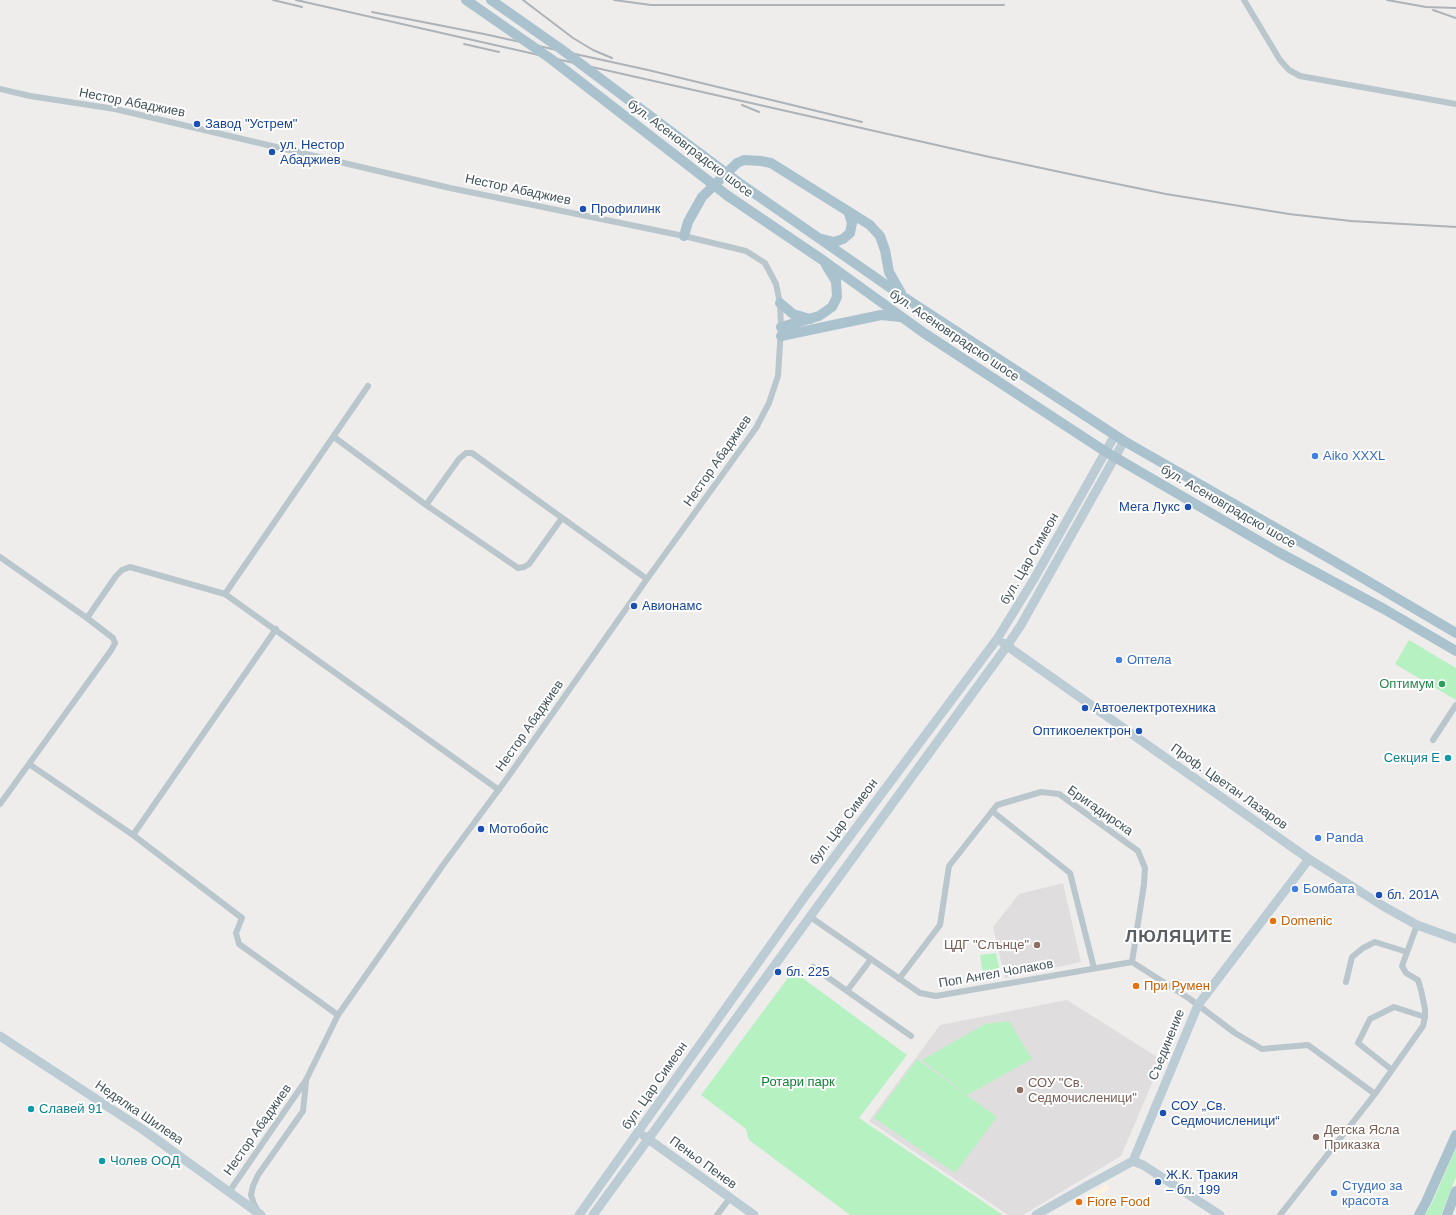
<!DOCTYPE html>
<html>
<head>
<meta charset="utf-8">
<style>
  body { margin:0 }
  canvas { display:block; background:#efecec }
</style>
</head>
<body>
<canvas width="1456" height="1215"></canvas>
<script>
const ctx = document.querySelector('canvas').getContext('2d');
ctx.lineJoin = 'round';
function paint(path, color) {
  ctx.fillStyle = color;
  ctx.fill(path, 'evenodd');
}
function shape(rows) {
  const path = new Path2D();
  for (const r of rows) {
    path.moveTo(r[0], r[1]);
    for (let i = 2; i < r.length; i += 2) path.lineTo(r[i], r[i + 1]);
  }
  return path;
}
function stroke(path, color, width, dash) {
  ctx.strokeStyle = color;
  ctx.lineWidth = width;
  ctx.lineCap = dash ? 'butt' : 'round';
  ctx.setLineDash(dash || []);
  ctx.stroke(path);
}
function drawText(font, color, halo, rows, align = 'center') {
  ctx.font = font + ' Arial,sans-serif';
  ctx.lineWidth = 4;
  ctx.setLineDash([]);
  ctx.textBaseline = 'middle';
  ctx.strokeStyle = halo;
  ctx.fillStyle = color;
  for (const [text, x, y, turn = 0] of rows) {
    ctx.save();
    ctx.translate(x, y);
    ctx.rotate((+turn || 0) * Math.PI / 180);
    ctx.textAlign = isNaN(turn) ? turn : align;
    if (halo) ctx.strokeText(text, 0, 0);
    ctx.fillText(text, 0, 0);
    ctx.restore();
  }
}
const commercial = shape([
  [1105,1184,1110,1188,1103,1194,1105,1196,1091,1207,1085,1196,1097,1189,1098,1190]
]);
const education = shape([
  [1063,883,1081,962,1005,978,993,927,1019,894],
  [1067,1000,1162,1060,1121,1156,1023,1215,1008,1215,869,1121,940,1025]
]);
const green = shape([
  [1409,640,1456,668,1456,700,1395,664],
  [996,953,1001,977,984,980,980,955],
  [793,971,907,1055,859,1118,1003,1215,850,1215,749,1140,746,1129,701,1095],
  [1009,1021,1032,1059,967,1095,922,1060,985,1024],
  [917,1059,997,1117,955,1173,874,1118],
  [1456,1148,1456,1177,1441,1215,1425,1215,1432,1203]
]);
const street = shape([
  [1244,0,1280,60,1289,70,1300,76,1456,104],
  [0,89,30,96,115,109,450,188,684,236,746,251,765,263,776,284,780,303,781,327,778,376,769,403,756,428,647,579,508,777,443,865,338,1015,306,1080,229,1192],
  [334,437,426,505,518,568,524,567,529,564,562,518],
  [426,505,459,459,466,453,472,453,647,579],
  [0,557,87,618,113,638,115,643,112,649,0,804],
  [225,594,368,386],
  [87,618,116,576,122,570,130,567,225,594,499,790],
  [1433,740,1456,705],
  [29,764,133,835,242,918,236,933,239,944,338,1015],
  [992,811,1070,873,1094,968],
  [133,835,276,629],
  [809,916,920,993,936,996,1132,962,1190,999,1235,1033,1262,1049,1308,1045,1375,1094],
  [813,967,911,1036],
  [899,979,940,925,949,866,997,805,1041,792,1059,794,1138,851,1145,868,1144,884,1132,962],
  [1346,982,1352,957,1363,948,1375,942,1407,952],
  [847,991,871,959],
  [1392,1070,1358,1043,1370,1019,1394,1007,1425,1017],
  [258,1211,254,1204,251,1195,253,1186,258,1175,303,1111,306,1082],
  [717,1215,730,1198],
  [1280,1215,1375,1094,1423,1026,1425,1017,1425,1009,1421,990,1418,980,1406,973,1402,966,1417,925]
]);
const secondary = shape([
  [1003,643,1309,859,1383,906,1417,925,1456,939],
  [0,1036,142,1129,261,1215],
  [644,1136,754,1215],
  [1133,1161,1143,1165,1220,1215],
  [579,1215,806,895,997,639,1034,579,1115,435],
  [593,1215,1007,646,1021,625,1124,441],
  [1036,1215,1087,1186,1133,1161,1198,1005,1309,859]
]);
const primary = shape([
  [738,182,905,298,1124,441,1332,560,1456,633],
  [728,196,824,261,924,333,1106,452,1278,552,1384,609,1456,651],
  [684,236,688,222,702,197,737,163,744,160,761,161,771,163,870,225,880,236,885,250,889,272,901,293],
  [822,239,834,242,843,239,850,233,852,223,848,211],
  [780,303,793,314,810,319],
  [781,327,819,316,832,307,837,297,836,281,826,265],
  [781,336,881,315,900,317],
  [1419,1215,1426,1202,1456,1135],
  [1447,1215,1456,1191]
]);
const rail = shape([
  [273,0,302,7],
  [296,0,985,156,1093,179,1166,194,1289,214,1351,221,1456,227],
  [523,0,573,38,593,50,612,58],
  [614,0,651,5,1004,5],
  [1387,0,1426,7,1456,8],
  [1433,10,1456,18],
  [372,12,484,34,648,70,862,122],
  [464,44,499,52],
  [742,105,759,112]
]);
const primaryBridge = shape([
  [466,0,551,59,728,196],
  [491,0,561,49,738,182]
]);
const markers = [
  [197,124,4,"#1a4fb4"],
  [272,152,4,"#1a4fb4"],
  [583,209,4,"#1a4fb4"],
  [1315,456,4,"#3f7fe0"],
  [1188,507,4,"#1a4fb4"],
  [634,606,4,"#1a4fb4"],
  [1119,660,4,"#3f7fe0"],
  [1442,684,4,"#2e9e5b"],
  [1085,708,4,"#1a4fb4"],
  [1139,731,4,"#1a4fb4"],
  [1448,758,4,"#0f9aa8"],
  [481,829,4,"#1a4fb4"],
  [1318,838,4,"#3f7fe0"],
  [1295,889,4,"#3f7fe0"],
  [1379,895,4,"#1a4fb4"],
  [1273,921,4,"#e8710a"],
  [1037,945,4,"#8d6e63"],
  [778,972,4,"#1a4fb4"],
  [1136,986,4,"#e8710a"],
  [1020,1090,4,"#8d6e63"],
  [31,1109,4,"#0f9aa8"],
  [1163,1113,4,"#1a4fb4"],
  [1316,1137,4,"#8d6e63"],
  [102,1161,4,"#0f9aa8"],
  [1158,1182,4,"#1a4fb4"],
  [1334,1193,4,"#3f7fe0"],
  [1079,1202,4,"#e8710a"]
];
const streetNames = [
  ["Нестор Абаджиев",132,103,11],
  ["бул. Асеновградско шосе",690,149,37],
  ["Нестор Абаджиев",518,190,12],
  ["бул. Асеновградско шосе",954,336,34],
  ["Нестор Абаджиев",718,461,-55],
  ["бул. Асеновградско шосе",1228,507,30],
  ["бул. Цар Симеон",1030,559,-60],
  ["Нестор Абаджиев",530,726,-55],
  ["Проф. Цветан Лазаров",1229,787,35],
  ["Бригадирска",1100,811,35],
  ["бул. Цар Симеон",844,822,-53],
  ["Поп Ангел Чолаков",996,974,-10],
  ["Съединение",1167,1045,-68],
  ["бул. Цар Симеон",655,1086,-55],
  ["Недялка Шилева",139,1113,34],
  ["Нестор Абаджиев",258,1130,-55],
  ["Пеньо Пенев",703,1163,36]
];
const transitNames = [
  ["Завод \"Устрем\"",205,124],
  ["ул. Нестор",280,145],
  ["Абаджиев",280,160],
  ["Профилинк",591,209],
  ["Мега Лукс",1180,507,"right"],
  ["Авионамс",642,606],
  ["Автоелектротехника",1093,708],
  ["Оптикоелектрон",1131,731,"right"],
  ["Мотобойс",489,829],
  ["бл. 201А",1387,895],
  ["бл. 225",786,972],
  ["СОУ „Св.",1171,1106],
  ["Седмочисленици“",1171,1121],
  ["Ж.К. Тракия",1166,1175],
  ["– бл. 199",1166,1190]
];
const shopNames = [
  ["Aiko XXXL",1323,456],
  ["Оптела",1127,660],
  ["Panda",1326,838],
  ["Бомбата",1303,889],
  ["Студио за",1342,1186],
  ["красота",1342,1201]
];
const leisureNames = [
  ["Оптимум",1434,684]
];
const cultureNames = [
  ["Секция E",1440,758,"right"],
  ["Славей 91",39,1109],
  ["Чолев ООД",110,1161]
];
const foodNames = [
  ["Domenic",1281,921],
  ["При Румен",1144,986],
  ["Fiore Food",1087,1202]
];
const educationNames = [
  ["ЦДГ \"Слънце\"",1029,945,"right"],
  ["СОУ \"Св.",1028,1083],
  ["Седмочисленици\"",1028,1098],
  ["Детска Ясла",1324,1130],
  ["Приказка",1324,1145]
];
const parkNames = [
  ["Ротари парк",798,1082]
];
const districtNames = [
  ["ЛЮЛЯЦИТЕ",1179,937]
];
paint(commercial, '#fdf1e2');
paint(education, '#e0dddf');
paint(green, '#b6f1c2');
stroke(street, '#b9c7cd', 6);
stroke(secondary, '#bbccd5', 9);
stroke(primary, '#a9c2ce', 10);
stroke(rail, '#aeb3b7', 2);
stroke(primaryBridge, '#a9c2ce', 10);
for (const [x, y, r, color] of markers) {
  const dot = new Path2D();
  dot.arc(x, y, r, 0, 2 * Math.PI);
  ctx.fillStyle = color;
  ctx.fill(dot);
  stroke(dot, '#fff', 1.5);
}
drawText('13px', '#43545b', '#fff', streetNames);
drawText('13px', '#164399', '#fff', transitNames, 'left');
drawText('13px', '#366cbe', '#fff', shopNames, 'left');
drawText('13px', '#27864d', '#fff', leisureNames, 'right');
drawText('13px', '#0d838f', '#fff', cultureNames, 'left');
drawText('13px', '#c56008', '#fff', foodNames, 'left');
drawText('13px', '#785e54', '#fff', educationNames, 'left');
drawText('13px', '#108035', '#fff', parkNames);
ctx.letterSpacing = '1px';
drawText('bold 17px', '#585e62', '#fff', districtNames);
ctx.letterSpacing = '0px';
</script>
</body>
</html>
